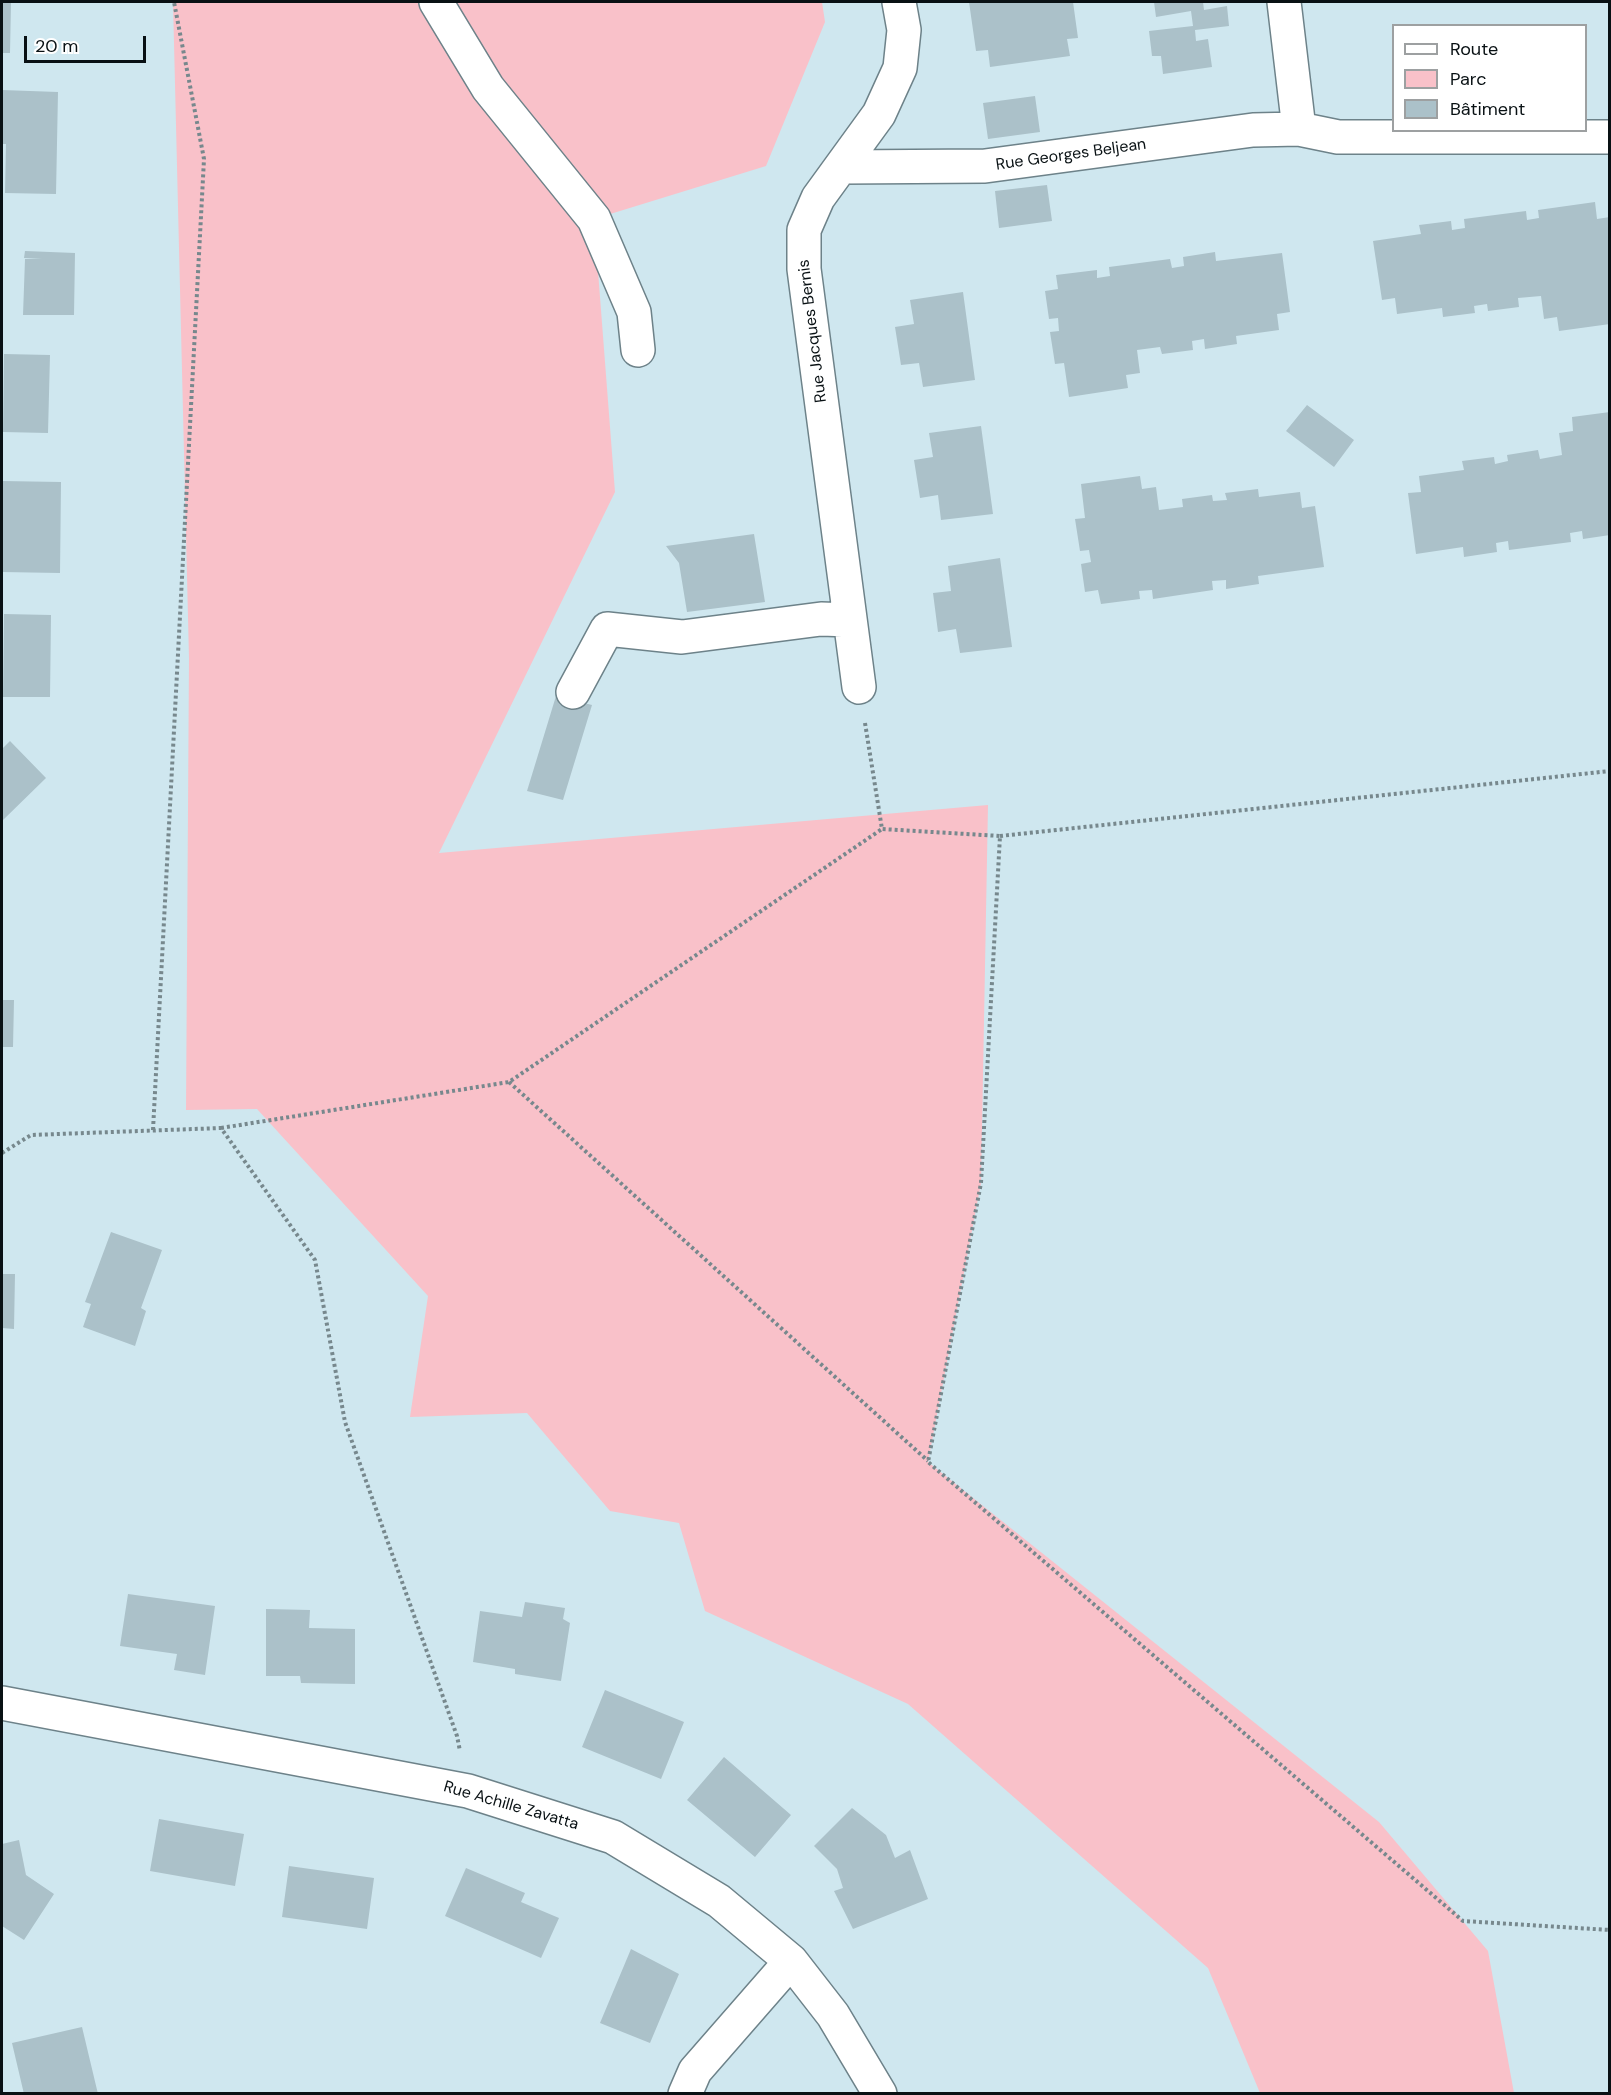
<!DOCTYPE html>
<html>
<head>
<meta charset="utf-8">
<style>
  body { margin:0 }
  #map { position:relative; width:1611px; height:2095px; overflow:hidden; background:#cfe7ef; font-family:"DM Sans",sans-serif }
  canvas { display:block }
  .frame { position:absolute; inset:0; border:3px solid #091114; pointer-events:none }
  .legend { position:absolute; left:1392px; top:24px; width:195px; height:108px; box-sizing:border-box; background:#fff; border:2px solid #9da0a1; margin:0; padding:8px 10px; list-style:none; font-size:18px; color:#091114 }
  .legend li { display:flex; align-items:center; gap:12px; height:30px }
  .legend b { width:30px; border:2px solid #9da0a1 }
  .scale { position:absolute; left:24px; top:36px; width:122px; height:27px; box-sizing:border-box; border:3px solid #091114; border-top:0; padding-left:8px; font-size:18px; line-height:21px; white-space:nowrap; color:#091114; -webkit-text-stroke:4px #fff; paint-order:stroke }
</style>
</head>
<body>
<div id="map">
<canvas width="1611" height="2095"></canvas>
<div class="frame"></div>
<ul class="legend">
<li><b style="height:8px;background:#fff"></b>Route</li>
<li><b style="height:16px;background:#f9c1c9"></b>Parc</li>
<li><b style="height:16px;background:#abc1c9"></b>Bâtiment</li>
</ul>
<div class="scale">20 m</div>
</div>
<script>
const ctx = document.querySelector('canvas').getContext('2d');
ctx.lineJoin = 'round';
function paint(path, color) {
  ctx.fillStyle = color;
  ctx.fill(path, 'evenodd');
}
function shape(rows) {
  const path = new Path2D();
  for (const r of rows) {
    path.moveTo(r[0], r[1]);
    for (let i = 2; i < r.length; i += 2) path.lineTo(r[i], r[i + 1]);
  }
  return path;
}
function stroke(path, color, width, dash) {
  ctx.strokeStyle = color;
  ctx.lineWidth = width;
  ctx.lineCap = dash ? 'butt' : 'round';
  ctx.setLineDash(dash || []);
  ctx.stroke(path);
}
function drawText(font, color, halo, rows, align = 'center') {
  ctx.font = font + ' "DM Sans",sans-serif';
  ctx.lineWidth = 4.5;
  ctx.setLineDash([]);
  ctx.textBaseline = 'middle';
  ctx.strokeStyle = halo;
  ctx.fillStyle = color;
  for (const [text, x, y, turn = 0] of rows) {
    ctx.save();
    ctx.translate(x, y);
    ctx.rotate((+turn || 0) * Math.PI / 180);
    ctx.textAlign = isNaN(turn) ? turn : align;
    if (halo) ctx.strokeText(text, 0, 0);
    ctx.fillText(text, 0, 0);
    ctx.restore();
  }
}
const green = shape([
  [173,2,822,2,825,22,766,166,594,219,615,492,439,853,988,805,981,1183,928,1462,1379,1822,1488,1951,1514,2093,1260,2093,1208,1968,908,1704,705,1611,679,1523,610,1511,527,1413,410,1417,428,1296,257,1109,186,1110,189,658]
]);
const building = shape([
  [2,2,11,2,10,53,2,53],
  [969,2,1073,2,1078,38,1067,39,1070,56,990,67,988,50,976,51],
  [1154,2,1203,2,1204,10,1227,6,1229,26,1195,30,1196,41,1208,39,1212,67,1163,74,1161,56,1152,56,1149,31,1193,26,1191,11,1156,17],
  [2,90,58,92,56,194,5,193,6,144,2,144],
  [1035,96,1040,132,988,139,983,103],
  [1047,185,1052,221,999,228,995,191],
  [1595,202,1597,219,1610,217,1610,324,1559,331,1557,317,1544,319,1541,296,1518,298,1519,307,1488,311,1487,304,1474,306,1475,313,1443,317,1442,308,1397,314,1395,298,1382,300,1373,241,1421,234,1419,225,1451,221,1452,230,1465,228,1464,219,1526,211,1527,220,1539,218,1538,210],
  [25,251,75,253,74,315,23,315,25,259,42,259,24,258],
  [1215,252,1216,261,1282,253,1290,312,1277,314,1279,330,1236,336,1237,344,1205,349,1204,339,1192,341,1193,350,1162,354,1160,347,1137,350,1140,373,1126,375,1128,388,1069,397,1064,363,1055,364,1050,332,1059,331,1058,318,1049,319,1045,291,1058,289,1056,275,1097,270,1097,278,1110,276,1109,267,1170,259,1172,268,1184,266,1183,257],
  [963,292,975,380,923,387,919,363,901,365,895,327,914,324,910,300],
  [4,354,50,355,48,433,3,432],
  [1307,405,1354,440,1334,467,1286,431],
  [1610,412,1610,535,1583,539,1582,531,1570,533,1571,542,1509,550,1508,541,1496,543,1497,552,1464,557,1463,547,1416,554,1408,493,1421,492,1419,476,1464,470,1462,461,1494,457,1495,464,1508,461,1507,455,1538,450,1540,459,1562,455,1559,433,1573,431,1572,417],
  [981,426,993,514,941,520,938,495,920,498,914,460,933,457,929,433],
  [1140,476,1142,489,1156,487,1159,510,1183,507,1182,499,1212,495,1213,501,1227,500,1225,493,1258,489,1259,497,1300,492,1302,508,1315,506,1324,567,1258,576,1259,584,1226,589,1226,580,1212,581,1213,590,1153,599,1152,590,1139,591,1140,599,1101,604,1098,590,1085,592,1081,564,1091,562,1089,550,1080,551,1075,519,1085,518,1081,484],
  [2,481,61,482,60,573,2,572],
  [754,534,765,602,687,612,679,563,666,546],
  [1000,558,1012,647,960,653,956,629,938,632,933,593,951,591,948,566],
  [4,614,51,615,50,697,3,697],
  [556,696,592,705,563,800,527,791],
  [10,741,46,778,2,821,2,749],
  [2,1000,14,1000,13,1047,2,1047],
  [111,1232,162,1250,141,1308,146,1311,135,1346,83,1327,91,1304,85,1302],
  [2,1274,15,1274,14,1329,2,1328],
  [128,1594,215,1606,205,1675,174,1670,177,1654,120,1646],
  [525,1602,565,1608,563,1619,570,1623,561,1681,515,1674,515,1669,473,1662,480,1611,522,1617],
  [266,1609,310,1610,309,1628,355,1629,355,1684,301,1683,300,1676,266,1676],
  [605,1690,684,1722,661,1779,582,1747],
  [724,1757,791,1815,755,1857,687,1800],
  [852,1808,886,1835,895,1858,910,1850,928,1899,853,1929,834,1891,843,1888,837,1869,814,1846],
  [159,1819,244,1834,235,1886,150,1871],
  [19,1840,26,1875,54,1894,24,1940,2,1926,2,1844],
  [289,1866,374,1878,367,1929,282,1917],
  [466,1868,525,1893,521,1902,559,1918,541,1958,445,1916],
  [631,1949,679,1974,650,2043,600,2023],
  [82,2027,98,2094,24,2094,12,2043]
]);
const path = shape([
  [865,723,882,829,1000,836,981,1183,928,1462,1463,1921,1610,1930],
  [1000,836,1610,771],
  [509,1082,928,1461],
  [221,1128,509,1082,882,829],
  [153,1130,204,159,174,2],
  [2,1153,31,1135,221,1128,315,1260,345,1422,457,1736,460,1751]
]);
const minor = shape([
  [436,2,488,88,594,219,634,312,638,350],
  [1284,2,1299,129],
  [842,167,985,166,1253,130,1299,129,1338,137,1610,137],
  [859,687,804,269,804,230,818,198,879,114,900,68,904,30,899,2],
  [573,692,607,629,682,637,821,619,850,620],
  [2,1703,468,1791,613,1837,719,1901,791,1961,833,2015,880,2094],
  [685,2094,695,2071,791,1961]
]);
const streetNames = [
  ["Rue Georges Beljean",1071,155,-8],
  ["Rue Jacques Bernis",813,331,-97],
  ["Rue Achille Zavatta",511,1806,16]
];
paint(green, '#f9c1c9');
paint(building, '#abc1c9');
stroke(minor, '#6d8289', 36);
stroke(path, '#77888d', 4, [3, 3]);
stroke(minor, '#fff', 33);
drawText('16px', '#091114', '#fff', streetNames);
</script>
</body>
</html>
